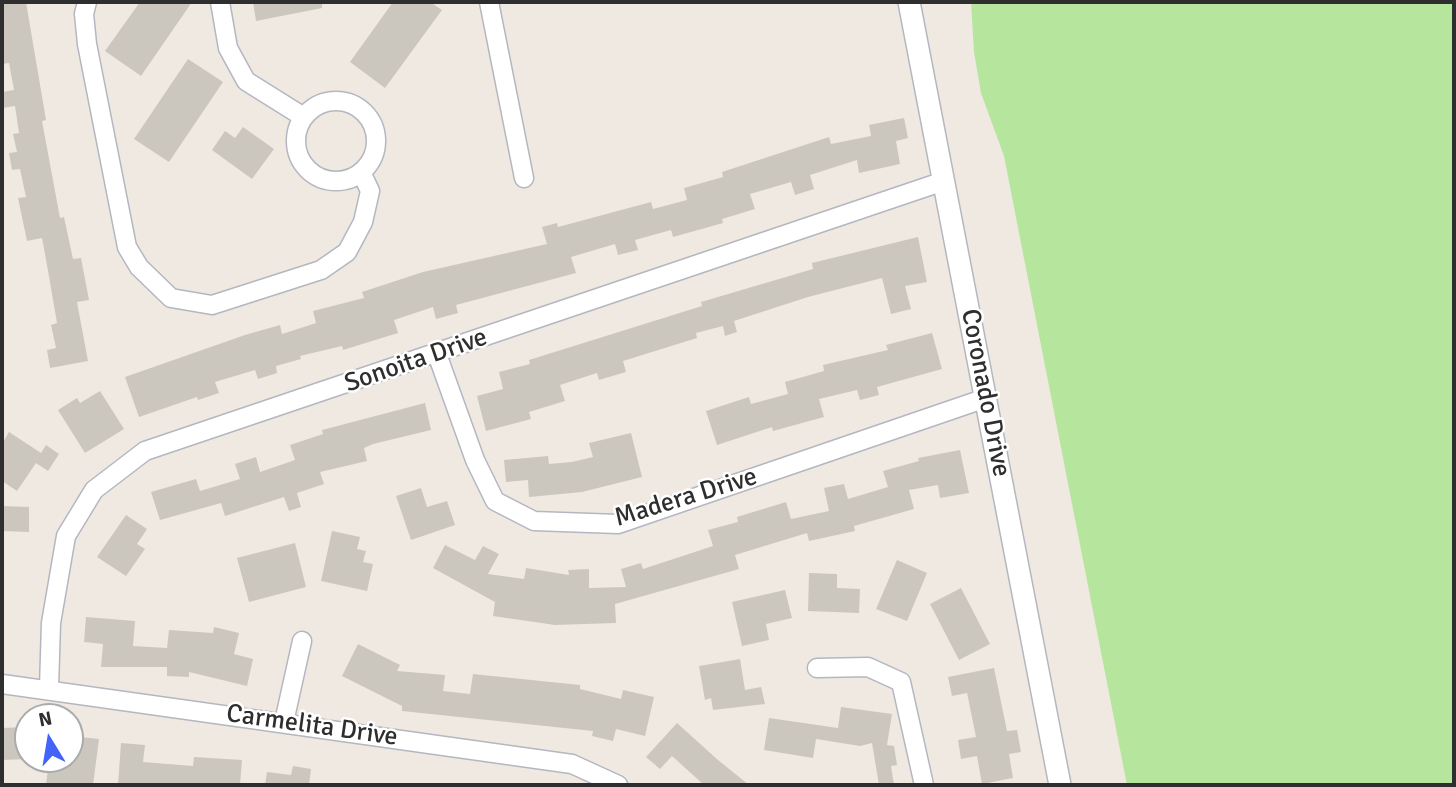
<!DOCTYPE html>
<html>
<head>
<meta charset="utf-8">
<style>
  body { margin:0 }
  #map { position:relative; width:1456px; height:787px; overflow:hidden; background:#efe9e1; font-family:Signika,sans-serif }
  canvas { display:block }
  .frame { position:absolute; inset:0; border:4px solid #2e2e2e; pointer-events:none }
  .north { position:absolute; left:14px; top:703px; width:70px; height:70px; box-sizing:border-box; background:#fff; border:2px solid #ababab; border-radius:50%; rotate:349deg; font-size:19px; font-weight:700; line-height:28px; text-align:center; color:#2e2e2e }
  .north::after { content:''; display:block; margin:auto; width:24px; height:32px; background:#4264fb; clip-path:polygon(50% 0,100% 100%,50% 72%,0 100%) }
</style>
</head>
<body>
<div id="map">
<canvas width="1456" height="787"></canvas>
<div class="frame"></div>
<div class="north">N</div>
</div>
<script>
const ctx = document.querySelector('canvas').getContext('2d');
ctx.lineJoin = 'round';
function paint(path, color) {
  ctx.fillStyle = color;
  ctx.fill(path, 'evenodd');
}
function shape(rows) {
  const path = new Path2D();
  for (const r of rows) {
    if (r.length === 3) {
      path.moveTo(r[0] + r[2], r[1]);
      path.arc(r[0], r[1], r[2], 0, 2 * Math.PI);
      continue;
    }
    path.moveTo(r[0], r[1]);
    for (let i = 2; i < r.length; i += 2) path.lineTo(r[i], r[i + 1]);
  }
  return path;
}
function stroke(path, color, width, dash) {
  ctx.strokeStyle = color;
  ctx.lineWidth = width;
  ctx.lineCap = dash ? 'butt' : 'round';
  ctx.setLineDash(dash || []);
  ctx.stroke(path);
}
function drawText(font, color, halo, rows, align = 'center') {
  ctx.font = font + ' Signika,sans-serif';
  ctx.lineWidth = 5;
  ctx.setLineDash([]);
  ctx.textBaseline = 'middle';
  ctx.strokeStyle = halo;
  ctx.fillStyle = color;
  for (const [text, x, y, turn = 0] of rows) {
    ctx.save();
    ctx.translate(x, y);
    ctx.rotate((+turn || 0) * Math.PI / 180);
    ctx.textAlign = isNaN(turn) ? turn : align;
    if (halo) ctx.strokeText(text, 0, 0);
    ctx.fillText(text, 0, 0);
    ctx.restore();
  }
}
const green = shape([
  [971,2,1454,2,1454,785,1127,785,1004,156,981,93,974,52]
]);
const building = shape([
  [2,2,26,2,46,120,42,121,60,218,64,217,73,259,81,258,89,300,77,302,88,361,50,368,47,350,56,348,51,325,57,323,47,265,42,238,27,241,18,198,26,197,20,169,12,170,9,153,17,152,13,134,19,133,15,106,2,108,2,92,14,90,9,63,2,64],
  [140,2,192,2,141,76,105,51],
  [253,2,322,2,322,8,256,21],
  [393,2,430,2,442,10,385,88,350,62],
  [188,59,223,82,169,162,134,139],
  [904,118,908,138,896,141,900,164,859,173,857,160,810,175,814,189,795,195,791,182,750,194,755,209,722,219,723,223,673,237,671,230,635,240,638,250,618,255,615,244,571,257,576,273,456,305,458,313,436,319,433,307,394,320,398,333,343,350,342,346,300,356,301,359,276,366,277,373,258,379,255,370,215,382,219,393,198,400,197,397,139,417,125,377,245,335,280,325,282,334,307,326,316,323,313,311,364,298,362,292,423,272,547,244,542,227,557,223,558,227,651,202,653,209,687,200,684,188,723,177,722,172,829,137,831,144,871,136,869,125],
  [243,127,274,149,252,179,212,150,225,131,235,138],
  [918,237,927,282,905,286,911,309,891,314,882,278,808,297,734,321,737,332,725,336,723,326,696,333,697,338,623,361,626,372,599,380,597,373,560,385,565,401,529,412,531,419,486,431,477,396,503,389,499,372,530,364,529,360,702,306,701,302,813,269,812,263],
  [932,333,942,369,877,387,879,395,860,400,857,390,819,399,824,417,773,431,772,427,717,445,706,411,749,397,751,404,788,394,785,382,824,371,823,365,888,350,886,345],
  [100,391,124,429,85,453,58,410,77,398,80,403],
  [425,403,431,430,373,444,364,448,367,461,320,472,324,484,297,493,301,507,289,511,284,497,225,516,221,503,160,520,151,492,196,479,200,491,240,479,235,464,256,457,260,472,295,460,290,445,323,434,322,430],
  [9,432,41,453,46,445,59,454,48,471,36,463,17,491,2,481,2,444],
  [631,433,642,477,582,492,529,497,528,480,506,482,504,460,548,456,549,464,572,462,593,457,589,443],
  [960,450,969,493,940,498,938,485,909,490,914,509,854,526,855,531,809,541,807,533,735,555,739,569,615,604,616,623,555,625,493,616,495,602,433,568,445,545,475,560,483,546,499,554,488,574,524,579,526,568,569,575,568,570,589,569,589,588,626,587,621,569,641,563,643,569,713,546,708,530,738,522,737,517,786,502,791,519,829,511,824,488,844,484,848,499,888,487,883,471,919,461,918,458],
  [421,488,427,507,447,501,455,525,411,540,396,496],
  [2,506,29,507,29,532,2,531],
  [126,515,147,529,137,544,145,549,126,576,97,557],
  [332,531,360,537,357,549,366,551,363,562,373,564,367,591,321,581],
  [295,543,306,587,249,602,237,558],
  [897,560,927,573,907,621,876,609],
  [809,573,837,574,837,588,860,589,859,613,808,611],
  [961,588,990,644,959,660,930,604],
  [785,590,792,618,766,624,769,640,742,646,732,602],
  [86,617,135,621,133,646,167,648,169,630,213,633,214,627,239,633,234,654,253,659,247,686,189,672,189,677,167,676,167,667,101,667,103,644,84,642],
  [358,644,400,665,397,671,445,675,443,691,470,694,473,674,580,685,580,689,621,699,623,690,654,697,645,736,616,729,613,741,592,736,593,731,402,711,402,706,342,676],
  [740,659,745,690,761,687,765,704,713,710,711,698,705,700,699,666],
  [994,668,1007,731,1017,730,1021,752,1009,754,1013,778,982,784,977,756,961,759,958,740,976,737,967,693,952,696,948,677],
  [841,707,892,714,887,745,894,746,897,765,891,766,894,785,879,785,872,743,860,746,816,739,813,758,764,750,769,718,838,728],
  [677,723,718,760,749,785,704,785,672,756,660,769,646,757],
  [28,727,28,759,2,760,2,728],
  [80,737,99,739,93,785,46,785,49,759,70,759,70,750,79,751],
  [121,743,145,745,143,762,193,766,194,757,242,760,240,785,118,785],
  [293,766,311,769,309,785,265,785,267,772,291,775]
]);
const minor = shape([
  [87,2,84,14,87,44,127,247,139,267,171,298,212,305,321,270,347,252,363,222,370,191,362,174],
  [220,2,228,48,246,81,302,116],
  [489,2,524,178],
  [336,141,40],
  [437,354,475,460,495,501,534,521,618,524,986,398],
  [817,668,868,667,901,682,924,785],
  [2,684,572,764,618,785],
  [49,688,51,623,66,536,94,490,145,451,944,181],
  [284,722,302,641]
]);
const tertiary = shape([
  [909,2,1060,785]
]);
const streetNames = [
  ["Sonoita Drive",416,361,-19],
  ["Coronado Drive",985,393,79],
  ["Madera Drive",686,498,-17],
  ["Carmelita Drive",312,726,8]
];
paint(green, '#b6e59e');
paint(building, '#cbc7bf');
stroke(minor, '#b4b7c1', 21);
stroke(tertiary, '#b4b7c1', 24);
stroke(minor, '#fff', 18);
stroke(tertiary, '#fff', 21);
drawText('26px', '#2e2e2e', '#fff', streetNames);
</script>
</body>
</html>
